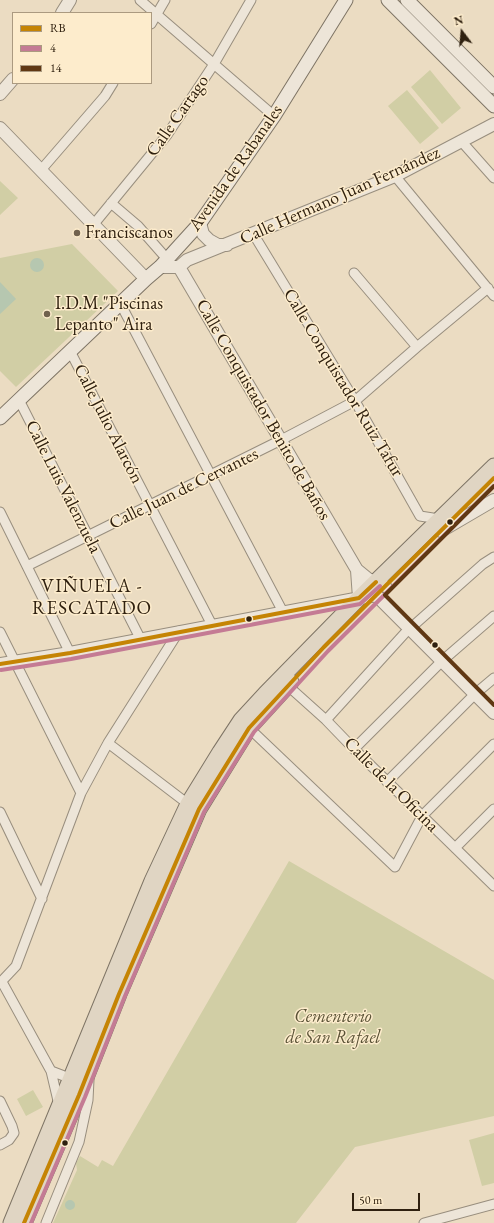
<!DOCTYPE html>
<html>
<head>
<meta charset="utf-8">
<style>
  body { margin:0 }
  #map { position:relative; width:494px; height:1223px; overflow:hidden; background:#ebdcc2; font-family:"EB Garamond",serif }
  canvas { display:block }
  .legend { position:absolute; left:12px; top:12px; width:140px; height:72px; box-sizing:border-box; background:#fdeccc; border:1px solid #ab9a80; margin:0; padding:5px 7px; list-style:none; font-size:12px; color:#2f200f }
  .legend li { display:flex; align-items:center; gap:8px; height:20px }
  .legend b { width:20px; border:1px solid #ab9a80 }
  .north { position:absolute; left:442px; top:12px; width:40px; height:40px; -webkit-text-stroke:3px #fdeccc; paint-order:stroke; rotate:344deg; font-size:11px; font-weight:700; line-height:16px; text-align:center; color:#2f200f }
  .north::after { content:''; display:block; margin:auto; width:14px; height:18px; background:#2f200f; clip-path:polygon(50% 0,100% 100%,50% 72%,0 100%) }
  .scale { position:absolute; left:352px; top:1193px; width:68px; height:18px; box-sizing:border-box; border:2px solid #2f200f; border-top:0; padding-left:5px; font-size:12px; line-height:14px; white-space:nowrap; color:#2f200f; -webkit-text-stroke:3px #fdeccc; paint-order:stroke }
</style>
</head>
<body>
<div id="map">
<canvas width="494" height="1223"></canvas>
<ul class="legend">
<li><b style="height:5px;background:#c58404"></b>RB</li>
<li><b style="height:5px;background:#c47b94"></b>4</li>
<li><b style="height:5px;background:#603813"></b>14</li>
</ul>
<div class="north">N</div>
<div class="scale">50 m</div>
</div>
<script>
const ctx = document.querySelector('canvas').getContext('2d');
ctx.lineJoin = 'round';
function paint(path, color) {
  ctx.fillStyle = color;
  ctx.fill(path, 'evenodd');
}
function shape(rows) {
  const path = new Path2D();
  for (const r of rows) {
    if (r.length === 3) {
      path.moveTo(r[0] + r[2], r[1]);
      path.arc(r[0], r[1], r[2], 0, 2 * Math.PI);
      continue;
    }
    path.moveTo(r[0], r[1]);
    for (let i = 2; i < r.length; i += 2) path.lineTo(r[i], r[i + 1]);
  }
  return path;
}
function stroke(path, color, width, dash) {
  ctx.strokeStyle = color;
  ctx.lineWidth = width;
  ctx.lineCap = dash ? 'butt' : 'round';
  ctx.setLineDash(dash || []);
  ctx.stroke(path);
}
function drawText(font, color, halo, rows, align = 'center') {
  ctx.font = font + ' "EB Garamond",serif';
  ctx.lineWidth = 3;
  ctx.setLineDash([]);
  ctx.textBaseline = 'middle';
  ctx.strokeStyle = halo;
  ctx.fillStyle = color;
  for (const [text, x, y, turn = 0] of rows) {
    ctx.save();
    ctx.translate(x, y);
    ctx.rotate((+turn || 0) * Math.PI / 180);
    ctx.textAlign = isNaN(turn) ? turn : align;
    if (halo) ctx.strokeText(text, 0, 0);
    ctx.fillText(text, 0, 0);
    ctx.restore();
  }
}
const green = shape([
  [430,70,461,108,442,124,411,87],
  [407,90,439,128,420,144,388,106],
  [0,181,18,198,0,215],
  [72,244,118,291,16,387,0,371,0,258],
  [289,861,494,980,494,1116,355,1147,296,1223,53,1223,77,1170,76,1163,80,1156,98,1167,102,1160,113,1166],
  [33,1090,43,1107,26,1116,17,1099],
  [494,1133,494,1183,482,1186,469,1140]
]);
const water = shape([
  [37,265,7],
  [0,282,16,299,0,314],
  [70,1205,5]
]);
const minor = shape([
  [140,0,274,116],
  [151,24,165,0],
  [462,142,494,178],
  [41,170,105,96,113,83],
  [395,176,494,296],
  [111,203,138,226,167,259],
  [94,224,167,135,214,64,251,0],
  [254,235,355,401,420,516,439,519],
  [354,273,417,347],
  [120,303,283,612],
  [70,351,212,625],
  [19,400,140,638],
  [0,512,70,653],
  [27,566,281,440,355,401,417,347,488,288],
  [0,632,81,793],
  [287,685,326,720,354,749,494,886],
  [326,720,405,633,483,564,494,557],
  [249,728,395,867,422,816,494,744],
  [108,743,188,804],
  [354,749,442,661,494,616],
  [387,782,475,694,494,678],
  [0,812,42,899],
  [455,848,494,809],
  [2,982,51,1071,59,1105],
  [0,983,16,966,81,793,108,743,179,631],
  [51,1071,64,1076,75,1077],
  [0,1101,12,1126,14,1133,9,1140,0,1145],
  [46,1223,79,1142,88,1100,89,1080],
  [424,1223,494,1204]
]);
const tertiary = shape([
  [62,13,70,0],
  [0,94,13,79],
  [0,128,146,279],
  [200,223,203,234,209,240,218,245,227,245],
  [160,267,179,267,357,570,368,579,385,586],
  [179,267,187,260,395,176,494,124],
  [441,531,494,500],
  [357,570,359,598],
  [0,664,70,653,376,595,494,713]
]);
const secondary = shape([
  [388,0,494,106],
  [407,0,494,87],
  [0,418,146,279,160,267,200,223,274,116,346,0]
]);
const primary = shape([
  [11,1223,152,881,188,804,220,752,241,720,265,694,359,598,494,466],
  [24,1223,79,1095,119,994,199,809,249,728,291,682]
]);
const bus1 = shape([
  [0,664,70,653,359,598,376,582],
  [24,1223,79,1095,119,994,199,809,249,728,324,647,494,478]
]);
const bus2 = shape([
  [1,670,71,659,360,604,380,586],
  [31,1223,85,1097,125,996,204,812,254,732,328,651,494,486]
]);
const bus3 = shape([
  [494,486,385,595,494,705]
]);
const markers = [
  [77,233,4,"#71624e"],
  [47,314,4,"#71624e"],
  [450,522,3.5,"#2f200f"],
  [249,619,3.5,"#2f200f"],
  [435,645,3.5,"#2f200f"],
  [65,1143,3.5,"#2f200f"]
];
const streetNames = [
  ["Calle Cartago",178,116,-55],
  ["Avenida de Rabanales",236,168,-55],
  ["Calle Hermano Juan Fernández",340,196,-24],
  ["Calle Conquistador Ruiz Tafur",343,383,59],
  ["Calle Conquistador Benito de Baños",263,410,60],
  ["Calle Julio Alarcón",108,424,63],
  ["Calle Luis Valenzuela",63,487,63],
  ["Calle Juan de Cervantes",184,489,-26],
  ["Calle de la Oficina",391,785,45]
];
const poiNames = [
  ["Franciscanos",85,233],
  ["I.D.M.\"Piscinas",55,304],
  ["Lepanto\" Aira",55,325]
];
const parkNames = [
  ["Cementerio",333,1017],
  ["de San Rafael",333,1038]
];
const neighbourhoodNames = [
  ["VIÑUELA -",92,587],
  ["RESCATADO",92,609]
];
paint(green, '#d1cea5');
paint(water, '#b6c7b0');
stroke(minor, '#988e7e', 11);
stroke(tertiary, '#988e7e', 14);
stroke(secondary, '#7e7465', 15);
stroke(primary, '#7e7465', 17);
stroke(minor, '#ede5d8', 9);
stroke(tertiary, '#ede5d8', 12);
stroke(secondary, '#ede5d8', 13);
stroke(primary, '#e0d5c3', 15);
stroke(bus1, '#c58404', 4);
stroke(bus2, '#c47b94', 4);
stroke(bus3, '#603813', 4);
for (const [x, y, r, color] of markers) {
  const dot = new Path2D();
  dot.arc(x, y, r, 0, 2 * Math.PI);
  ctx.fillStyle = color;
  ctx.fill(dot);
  stroke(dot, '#fdeccc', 1.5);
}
drawText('18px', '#2f200f', '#fdeccc', streetNames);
drawText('18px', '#2f200f', '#fdeccc', poiNames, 'left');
drawText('italic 18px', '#595135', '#fdeccc', parkNames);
ctx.letterSpacing = '1px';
drawText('19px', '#2f200f', '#fdeccc', neighbourhoodNames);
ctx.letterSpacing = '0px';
</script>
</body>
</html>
